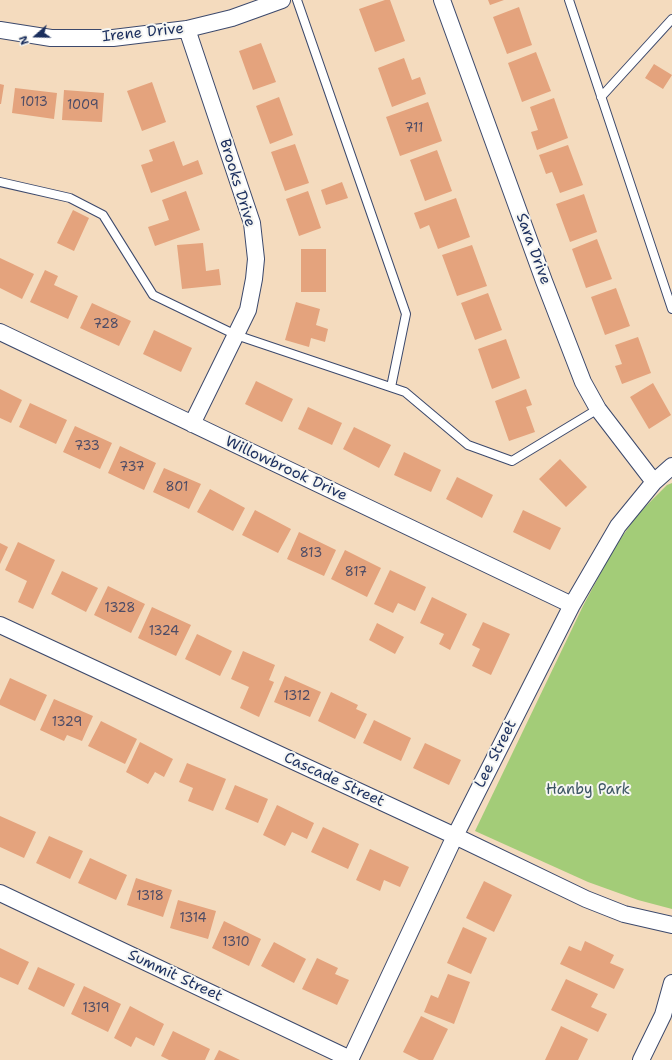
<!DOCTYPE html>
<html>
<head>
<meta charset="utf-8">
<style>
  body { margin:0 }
  #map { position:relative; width:672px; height:1060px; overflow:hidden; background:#f4dbbe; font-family:"Shantell Sans",sans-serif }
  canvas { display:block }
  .north { position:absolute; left:16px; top:16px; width:40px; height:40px; -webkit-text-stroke:3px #f6f6f2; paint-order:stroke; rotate:250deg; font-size:11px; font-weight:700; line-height:16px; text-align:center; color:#1b2f5e }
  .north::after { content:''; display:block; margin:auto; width:14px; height:18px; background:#1b2f5e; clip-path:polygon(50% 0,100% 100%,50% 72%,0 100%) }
</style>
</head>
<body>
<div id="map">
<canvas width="672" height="1060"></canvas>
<div class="north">N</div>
</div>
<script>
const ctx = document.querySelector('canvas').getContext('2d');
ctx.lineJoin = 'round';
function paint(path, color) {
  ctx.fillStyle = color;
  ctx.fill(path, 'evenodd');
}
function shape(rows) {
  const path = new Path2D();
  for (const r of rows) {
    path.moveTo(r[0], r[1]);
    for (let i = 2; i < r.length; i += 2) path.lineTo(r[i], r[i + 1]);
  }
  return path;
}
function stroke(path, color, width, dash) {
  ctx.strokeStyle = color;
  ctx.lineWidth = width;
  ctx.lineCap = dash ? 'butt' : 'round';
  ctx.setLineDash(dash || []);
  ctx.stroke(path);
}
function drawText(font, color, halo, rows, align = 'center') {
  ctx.font = font + ' "Shantell Sans",sans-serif';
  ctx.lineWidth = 4;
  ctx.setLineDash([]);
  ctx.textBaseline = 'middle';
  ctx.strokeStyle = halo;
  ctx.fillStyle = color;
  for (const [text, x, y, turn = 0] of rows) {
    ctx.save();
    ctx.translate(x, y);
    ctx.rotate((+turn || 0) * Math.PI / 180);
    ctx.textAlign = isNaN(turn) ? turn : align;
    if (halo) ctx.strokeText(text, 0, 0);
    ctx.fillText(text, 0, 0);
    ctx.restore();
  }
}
const green = shape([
  [672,483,672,909,638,900,588,882,475,831,583,606,614,548,638,514,667,485]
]);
const building = shape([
  [385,0,390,0,405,41,375,52,359,9],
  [488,0,504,0,490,5],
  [519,7,532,45,507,54,493,17],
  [261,43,276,82,253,90,239,51],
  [536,52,551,91,522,102,508,63],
  [404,58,412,80,420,77,426,94,392,107,378,68],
  [654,64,672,75,663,89,645,78],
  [152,82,166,122,142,131,127,91],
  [0,84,4,85,1,104,0,104],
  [15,88,57,93,54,119,12,113],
  [64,90,104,93,102,122,62,120],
  [279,97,293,135,270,144,256,106],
  [554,98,568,138,537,150,531,132,538,130,530,107],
  [428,102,442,141,400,156,386,117],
  [174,141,183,166,198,160,203,174,151,193,141,165,153,161,149,150],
  [295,144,309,183,285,191,271,152],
  [568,145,583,185,560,193,552,172,546,174,539,155],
  [437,150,452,191,425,201,410,160],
  [342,182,348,198,326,205,321,190],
  [186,191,200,230,155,246,148,227,169,220,162,200],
  [308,191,321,228,299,236,286,199],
  [584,194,597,232,570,242,556,204],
  [456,198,470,237,438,249,429,225,420,229,414,213],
  [73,210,89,218,74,251,57,243],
  [597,239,612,279,586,288,572,249],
  [203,243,206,271,219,269,221,285,182,289,177,245],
  [472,245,487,286,457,296,442,255],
  [301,249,326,249,326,292,301,292],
  [0,258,34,274,22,299,0,288],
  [45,270,58,276,54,285,78,296,68,319,30,302],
  [616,288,630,326,605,335,591,297],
  [488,293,502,330,475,340,461,303],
  [296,302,320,309,316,325,328,329,325,342,311,338,309,347,285,340],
  [92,303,131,321,119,346,80,328],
  [154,330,192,348,181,372,143,354],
  [638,337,651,373,622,384,615,366,622,364,615,345],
  [506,339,520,378,492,389,478,349],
  [256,381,293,399,282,422,245,404],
  [653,383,671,415,649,429,630,397],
  [0,389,22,400,11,423,0,418],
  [526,389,532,405,526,407,535,432,509,441,495,401],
  [30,403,67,420,56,444,19,427],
  [308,407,342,423,332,445,298,429],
  [75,426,112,443,100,469,63,452],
  [354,427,391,445,379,468,343,449],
  [120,446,156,463,144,490,108,473],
  [404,452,441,470,431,492,394,475],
  [560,459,587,487,566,507,539,479],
  [164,468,201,484,189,509,153,492],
  [457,477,493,495,482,518,446,499],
  [210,489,245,508,233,531,197,512],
  [255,510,291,529,278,553,242,535],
  [523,510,561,528,550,550,513,532],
  [299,532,336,550,324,576,287,559],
  [18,542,55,560,33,609,18,602,27,581,5,570],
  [0,543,8,547,0,564],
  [345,550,381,568,367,597,331,579],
  [390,570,426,587,415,611,398,603,393,613,374,604],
  [62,571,98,588,86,612,51,594],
  [108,586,145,604,131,633,94,615],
  [432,597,467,614,450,650,439,644,444,634,420,623],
  [152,607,191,625,176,656,138,638],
  [483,622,510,634,491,675,472,666,480,649,472,645],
  [377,623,404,637,395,654,369,640],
  [197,634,232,651,220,676,185,659],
  [243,651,275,665,269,680,274,682,259,717,240,708,249,687,231,679],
  [285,676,321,692,310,717,274,702],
  [10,678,47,695,35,721,0,705,0,700],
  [331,692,358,705,356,709,367,714,355,739,318,721],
  [54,699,93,716,82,741,67,735,64,741,40,730],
  [374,720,411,738,401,761,363,743],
  [101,721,137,739,125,764,88,746],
  [140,742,173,759,164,777,155,772,148,784,126,772],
  [425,743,461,760,449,785,413,768],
  [187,763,226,779,213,811,188,801,193,788,179,782],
  [235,785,268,799,258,823,225,809],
  [277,805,314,823,307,839,292,832,285,846,263,835],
  [0,816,36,832,24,858,0,847],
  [323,827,359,844,348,869,311,852],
  [49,836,83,851,70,879,36,863],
  [370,849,409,867,400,887,384,880,380,891,356,880],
  [90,858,127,875,116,900,78,883],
  [136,878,172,890,163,917,127,905],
  [484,881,512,895,494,932,466,918],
  [178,900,216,911,208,939,170,928],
  [224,921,261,939,249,966,212,948],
  [463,927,487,938,471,974,447,963],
  [585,941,614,955,610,963,624,969,614,989,560,964,569,946,581,951],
  [274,942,306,959,294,983,261,966],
  [0,948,29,962,18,985,0,977],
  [317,958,338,968,335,974,349,980,337,1005,302,989],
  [38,967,75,984,64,1007,28,989],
  [448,974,470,982,454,1024,424,1012,431,995,438,998],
  [566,979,598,994,591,1007,607,1014,598,1032,551,1010],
  [84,986,121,1004,108,1032,71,1014],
  [130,1006,164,1024,154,1046,136,1037,131,1047,114,1038],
  [421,1016,448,1029,433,1060,419,1060,403,1052],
  [561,1026,588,1039,578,1060,545,1060],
  [173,1031,210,1049,205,1060,169,1060,161,1056],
  [219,1050,240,1060,214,1060]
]);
const service = shape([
  [297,0,406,314,391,387],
  [569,0,672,309],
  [601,97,672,19],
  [0,182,70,198,103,215,153,295,236,335,405,392,468,445,512,461,598,409]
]);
const minor = shape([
  [442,0,544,281,583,382,598,409,654,482],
  [187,29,252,223,256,259,254,279,248,310,192,424],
  [0,30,51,38,113,38,187,29,232,18,282,0],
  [0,332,572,605],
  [0,625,455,836,586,899,624,914,672,925],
  [0,893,350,1059],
  [350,1060,455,836,572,605,618,526,654,482,672,466],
  [641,1060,663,1015,672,983]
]);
const numberNames = [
  ["1013",34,103],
  ["1009",83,106],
  ["711",414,129],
  ["728",106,325],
  ["733",87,447],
  ["737",132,468],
  ["801",177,488],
  ["813",311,554],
  ["817",356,573],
  ["1328",120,609],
  ["1324",164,632],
  ["1312",297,697],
  ["1329",67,723],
  ["1318",150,897],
  ["1314",193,919],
  ["1310",236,943],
  ["1319",96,1009]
];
const streetNames = [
  ["Irene Drive",143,33,-6],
  ["Brooks Drive",237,183,73],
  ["Sara Drive",533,249,70],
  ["Willowbrook Drive",286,469,25],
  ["Lee Street",496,754,-63],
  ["Cascade Street",334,780,25],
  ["Summit Street",175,976,25]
];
const parkNames = [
  ["Hanby Park",588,790]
];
paint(green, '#a3cc78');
paint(building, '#e4a37d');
stroke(service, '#3c496c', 10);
stroke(minor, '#3c496c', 18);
stroke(service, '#fff', 8);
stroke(minor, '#fff', 16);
drawText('13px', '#4d4c66', null, numberNames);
drawText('15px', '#1b2f5e', '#f6f6f2', streetNames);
drawText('15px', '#3d5664', '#f6f6f2', parkNames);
</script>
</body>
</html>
